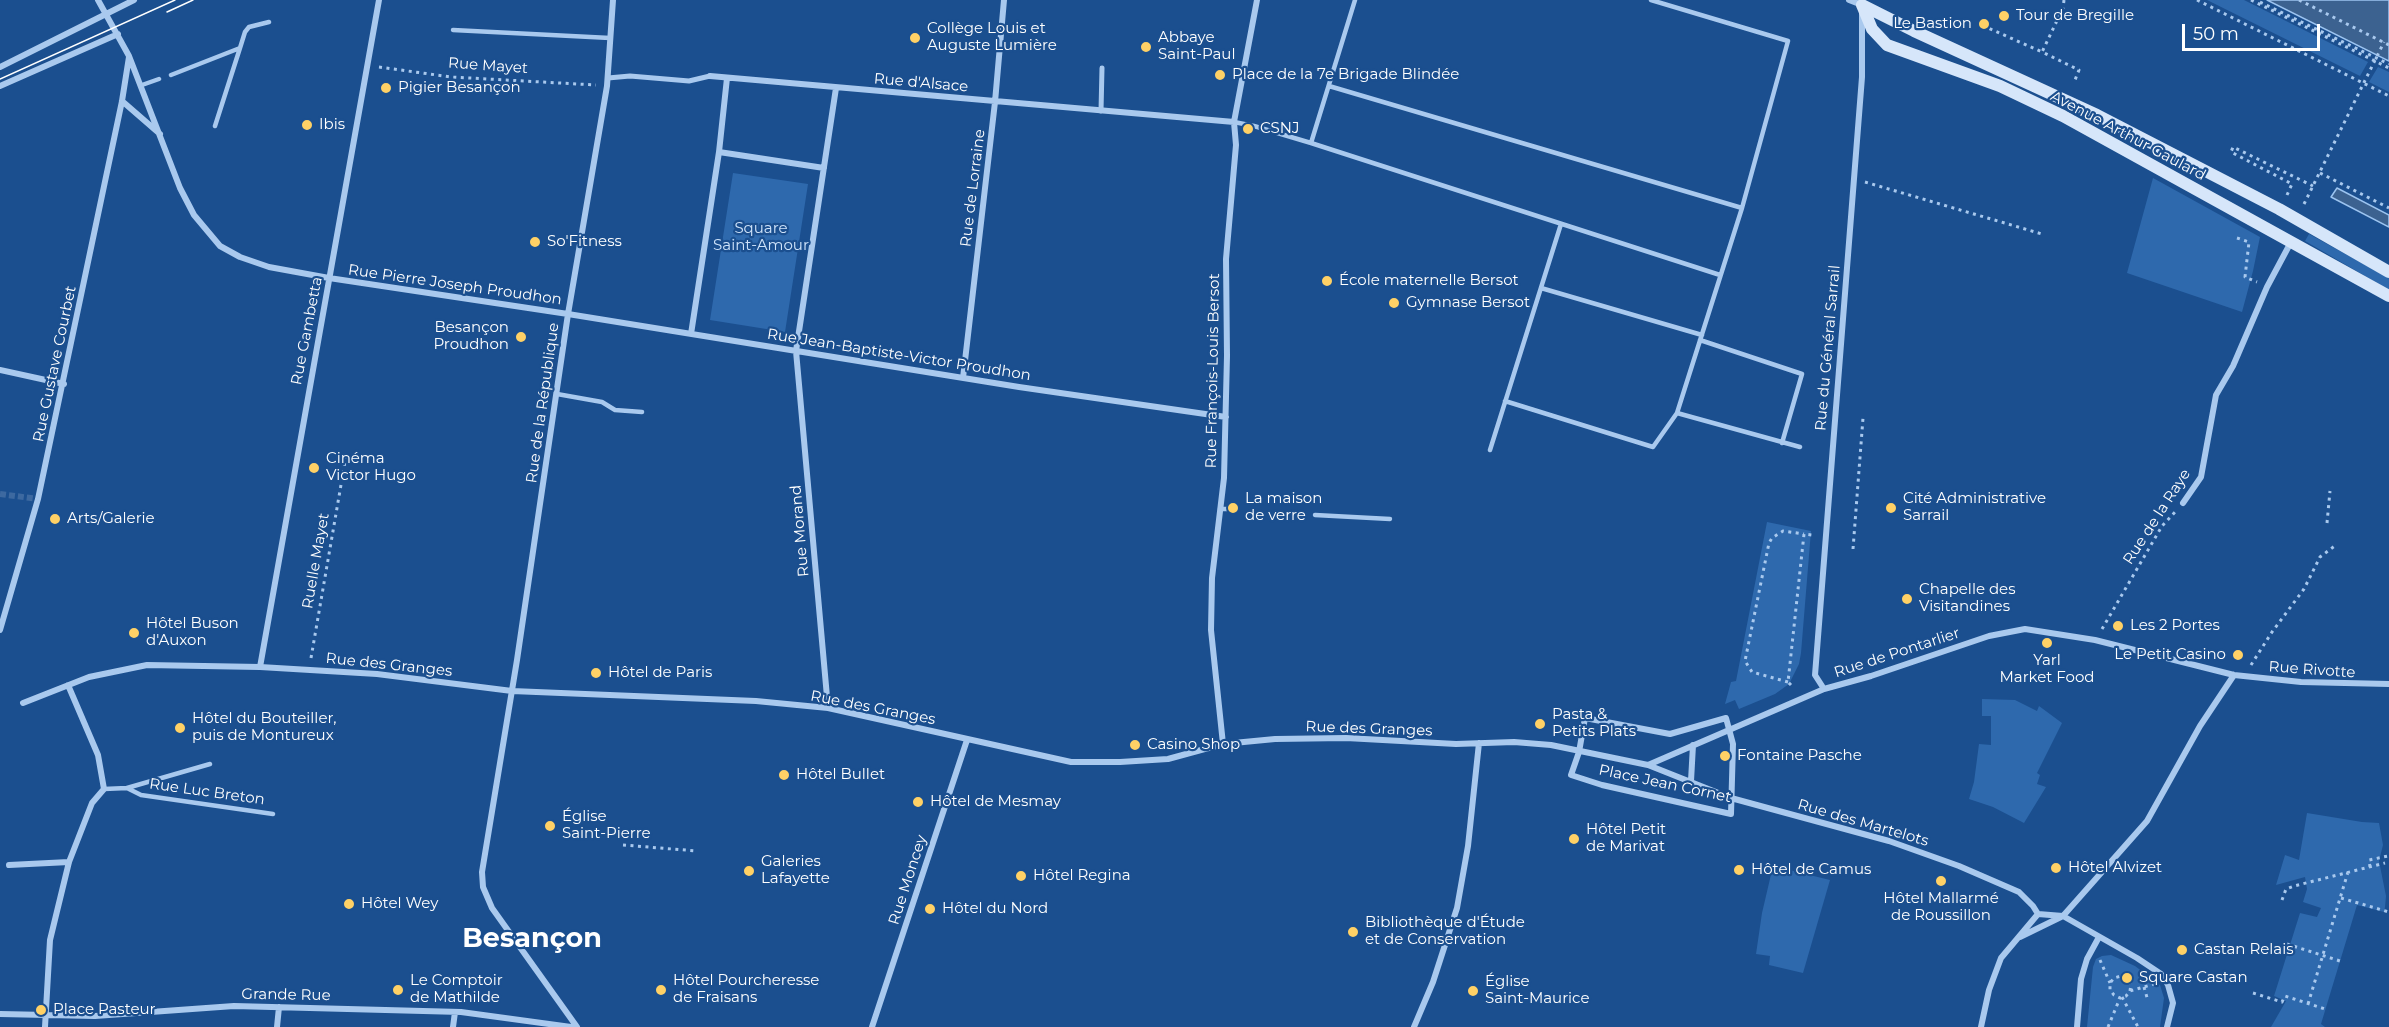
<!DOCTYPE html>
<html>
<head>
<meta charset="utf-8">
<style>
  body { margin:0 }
  #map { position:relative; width:2389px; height:1027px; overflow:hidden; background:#1b4f8f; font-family:Montserrat,sans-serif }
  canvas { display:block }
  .scale { position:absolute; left:2182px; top:24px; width:138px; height:27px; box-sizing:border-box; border:3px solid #fff; border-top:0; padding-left:8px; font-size:18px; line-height:21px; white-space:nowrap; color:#fff; -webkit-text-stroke:4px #1b4f8f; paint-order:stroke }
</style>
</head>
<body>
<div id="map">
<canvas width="2389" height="1027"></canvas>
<div class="scale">50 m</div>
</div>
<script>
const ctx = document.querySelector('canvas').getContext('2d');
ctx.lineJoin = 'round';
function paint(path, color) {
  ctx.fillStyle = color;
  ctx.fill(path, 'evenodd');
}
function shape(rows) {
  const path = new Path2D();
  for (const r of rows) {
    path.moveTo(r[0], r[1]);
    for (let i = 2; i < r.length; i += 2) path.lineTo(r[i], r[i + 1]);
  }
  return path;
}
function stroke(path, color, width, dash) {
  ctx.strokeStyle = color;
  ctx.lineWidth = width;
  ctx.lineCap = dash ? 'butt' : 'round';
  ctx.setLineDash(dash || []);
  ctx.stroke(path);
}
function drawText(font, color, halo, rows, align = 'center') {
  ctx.font = font + ' Montserrat,sans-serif';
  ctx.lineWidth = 4.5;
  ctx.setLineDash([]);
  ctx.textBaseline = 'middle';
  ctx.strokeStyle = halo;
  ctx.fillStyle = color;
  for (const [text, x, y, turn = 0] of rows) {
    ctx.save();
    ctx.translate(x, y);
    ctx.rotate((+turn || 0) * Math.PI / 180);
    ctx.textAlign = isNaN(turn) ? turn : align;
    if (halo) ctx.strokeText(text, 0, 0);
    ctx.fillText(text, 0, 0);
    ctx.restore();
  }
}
const green = shape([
  [2207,0,2244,0,2368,62,2360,76],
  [2378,67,2389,72,2389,92,2369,82],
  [733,173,808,184,785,332,710,320],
  [2153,178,2260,237,2253,271,2242,312,2127,273],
  [2309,234,2389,278,2389,290,2305,241],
  [1767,522,1811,531,1801,653,1799,664,1789,684,1775,694,1739,709,1735,700,1725,704,1731,682,1736,681],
  [1982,699,2015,700,2037,711,2039,706,2062,723,2037,773,2040,775,2037,784,2046,787,2024,823,1993,807,1969,799,1974,782,1979,744,1991,745,1991,716,1982,716],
  [2307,813,2362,822,2379,823,2383,845,2379,861,2386,896,2385,907,2384,912,2357,905,2321,1024,2325,1027,2271,1027,2286,1001,2274,996,2300,913,2317,917,2321,908,2303,902,2307,889,2305,877,2276,885,2285,855,2299,860],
  [1773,866,1830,880,1803,973,1769,965,1770,956,1756,954,1762,913],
  [2111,955,2135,966,2160,985,2164,998,2160,1027,2087,1027,2093,967,2096,959,2102,956]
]);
const water = shape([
  [2267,0,2389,0,2389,61,2267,0],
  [2337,188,2389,215,2389,227,2331,197,2337,188]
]);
const minorTunnel = shape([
  [0,494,38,499]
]);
const path = shape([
  [2064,0,2063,8,2042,52,2079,70,2075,80],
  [2197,0,2389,96],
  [2251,0,2389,68],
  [2299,0,2389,45],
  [2260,2,2389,64],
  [1988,24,1986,27,2042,52],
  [379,67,451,77,596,85],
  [2320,173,2389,208],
  [1865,182,2042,234],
  [2287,195,2292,184,2231,152,2233,147,2313,186],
  [2304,204,2384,42],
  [2237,238,2249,242,2245,277,2257,282],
  [2327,523,2330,491],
  [1853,549,1863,418],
  [2102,629,2162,526,2176,511],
  [311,658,346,456],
  [2251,665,2272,632,2304,589,2320,557,2336,545],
  [1788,682,1752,672,1745,661,1769,543,1772,538,1783,531,1804,534],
  [1791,685,1788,682,1804,534,1812,535],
  [623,845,697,851],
  [2370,867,2369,860,2388,856],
  [2341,898,2389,912],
  [2282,900,2286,889,2294,886,2385,863],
  [2287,944,2340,961],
  [2100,960,2110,983],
  [2144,987,2148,1001],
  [2130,991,2131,984,2127,978,2121,976,2114,978,2110,983,2110,990,2114,995,2120,998,2126,996,2130,991,2154,984],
  [2253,993,2282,1002,2285,996,2325,1009],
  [2122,997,2138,1027],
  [2308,1004,2348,872],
  [2108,1027,2120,998]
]);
const service = shape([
  [453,30,610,38],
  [171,75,240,48,245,32,249,27,269,22],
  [142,85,159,79],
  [1329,86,1742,208,1788,41,1651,0],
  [1234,122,1254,126,1311,143,1355,0],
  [215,126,240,48],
  [1311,143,1720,275],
  [1742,208,1677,413,1800,447],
  [1541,288,1702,335],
  [1700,340,1802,374,1782,443],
  [557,394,602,402,615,410,642,412],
  [1505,401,1653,447,1677,413],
  [1490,450,1561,224],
  [1220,509,1229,509],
  [1315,515,1390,519],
  [127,788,210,764],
  [104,789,127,788,141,795,273,814]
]);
const pedestrian = shape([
  [608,78,630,76,689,81,710,76],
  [1101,111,1102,68]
]);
const minor = shape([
  [98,0,129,56,180,188,194,215,220,246,240,257,269,267,329,278,568,314,1019,387,1226,417],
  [0,67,134,0],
  [710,76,1234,122],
  [0,86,118,34],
  [122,101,160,134],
  [719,152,824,168],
  [691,334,719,152,727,78],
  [0,370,64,384],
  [963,378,995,102,1004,0],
  [2183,503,2201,477,2216,395,2233,366,2267,287,2291,242],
  [0,630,38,499,122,101,129,57],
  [260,667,379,0],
  [1824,689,1815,675,1862,77,1862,5,1849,0],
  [23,703,89,677,147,665,260,667,377,674,512,691,756,701,828,708,1071,762,1120,762,1168,759,1223,744,1275,739,1346,738,1456,744,1514,742,1551,745,1648,765,1731,798,1889,841,1959,866,2019,892,2033,906,2038,914],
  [828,708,796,351,836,88],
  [1585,718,1670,734,1726,718,1733,744,1731,814,1602,785,1571,775,1579,752,1585,718],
  [1223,744,1211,630,1212,578,1224,478,1227,356,1226,259,1236,145,1234,122,1257,0],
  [1648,765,1824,689,1871,676,1989,636,2025,629,2095,640,2234,675,2301,682,2389,684],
  [1691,781,1693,745],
  [9,865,69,862],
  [2038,914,2063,916,2137,958,2161,974,2168,985,2173,1003,2167,1027],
  [2020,937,2063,916,2147,821,2200,726,2234,675],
  [0,1014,95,1016,234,1006,461,1012,571,1027],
  [45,1027,50,940,69,862,92,803,104,789,98,755,68,685],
  [277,1027,279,1007],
  [453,1027,455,1012],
  [577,1027,492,908,483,887,482,872,517,660,568,314,607,86,613,0],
  [872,1027,967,740],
  [1414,1027,1433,982,1457,908,1468,846,1479,743],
  [1981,1027,1989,990,2001,958,2038,914],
  [2077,1027,2081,979,2087,959,2099,937]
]);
const secondary = shape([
  [1862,5,1872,29,1887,45,2000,86,2063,116,2389,296],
  [1862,5,1914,31,2097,115,2279,209,2389,272]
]);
const tram = shape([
  [167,12,193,0],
  [0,79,175,0]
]);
const markers = [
  [2004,16,6,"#ffd166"],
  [1984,24,6,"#ffd166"],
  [915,38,6,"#ffd166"],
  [1146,47,6,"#ffd166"],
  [1220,75,6,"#ffd166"],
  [386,88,6,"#ffd166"],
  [307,125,6,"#ffd166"],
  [1248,129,6,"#ffd166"],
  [535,242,6,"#ffd166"],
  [1327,281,6,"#ffd166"],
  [1394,303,6,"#ffd166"],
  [521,337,6,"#ffd166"],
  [314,468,6,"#ffd166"],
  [1233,508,6,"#ffd166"],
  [1891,508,6,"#ffd166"],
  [55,519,6,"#ffd166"],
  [1907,599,6,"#ffd166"],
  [2118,626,6,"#ffd166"],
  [134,633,6,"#ffd166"],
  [2047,643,6,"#ffd166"],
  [2238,655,6,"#ffd166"],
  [596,673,6,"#ffd166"],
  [1540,724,6,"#ffd166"],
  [180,728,6,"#ffd166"],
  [1135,745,6,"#ffd166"],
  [1725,756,6,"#ffd166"],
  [784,775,6,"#ffd166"],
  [918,802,6,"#ffd166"],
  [550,826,6,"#ffd166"],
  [1574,839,6,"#ffd166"],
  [2056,868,6,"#ffd166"],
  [1739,870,6,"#ffd166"],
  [749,871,6,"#ffd166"],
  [1021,876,6,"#ffd166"],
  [1941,881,6,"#ffd166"],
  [349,904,6,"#ffd166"],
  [930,909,6,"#ffd166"],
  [1353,932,6,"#ffd166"],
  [2182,950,6,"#ffd166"],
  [2127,978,6,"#ffd166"],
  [398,990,6,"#ffd166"],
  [661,990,6,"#ffd166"],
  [1473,991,6,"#ffd166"],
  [41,1010,6,"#ffd166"]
];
const poiNames = [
  ["Tour de Bregille",2016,16],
  ["Le Bastion",1972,24,"right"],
  ["Collège Louis et",927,29],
  ["Auguste Lumière",927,46],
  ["Abbaye",1158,38],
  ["Saint-Paul",1158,55],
  ["Place de la 7e Brigade Blindée",1232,75],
  ["Pigier Besançon",398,88],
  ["Ibis",319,125],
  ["CSNJ",1260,129],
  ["So'Fitness",547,242],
  ["École maternelle Bersot",1339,281],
  ["Gymnase Bersot",1406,303],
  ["Besançon",509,328,"right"],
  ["Proudhon",509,345,"right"],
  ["Cinéma",326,459],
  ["Victor Hugo",326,476],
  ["La maison",1245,499],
  ["de verre",1245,516],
  ["Cité Administrative",1903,499],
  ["Sarrail",1903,516],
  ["Arts/Galerie",67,519],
  ["Chapelle des",1919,590],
  ["Visitandines",1919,607],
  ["Hôtel Buson",146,624],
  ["d'Auxon",146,641],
  ["Les 2 Portes",2130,626],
  ["Le Petit Casino",2226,655,"right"],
  ["Yarl",2047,661,"center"],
  ["Market Food",2047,678,"center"],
  ["Hôtel de Paris",608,673],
  ["Pasta &",1552,715],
  ["Petits Plats",1552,732],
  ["Hôtel du Bouteiller,",192,719],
  ["puis de Montureux",192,736],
  ["Casino Shop",1147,745],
  ["Fontaine Pasche",1737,756],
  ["Hôtel Bullet",796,775],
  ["Hôtel de Mesmay",930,802],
  ["Église",562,817],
  ["Saint-Pierre",562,834],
  ["Hôtel Petit",1586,830],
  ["de Marivat",1586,847],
  ["Galeries",761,862],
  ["Lafayette",761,879],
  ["Hôtel Alvizet",2068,868],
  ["Hôtel de Camus",1751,870],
  ["Hôtel Regina",1033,876],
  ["Hôtel Mallarmé",1941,899,"center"],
  ["de Roussillon",1941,916,"center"],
  ["Hôtel Wey",361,904],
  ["Hôtel du Nord",942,909],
  ["Bibliothèque d'Étude",1365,923],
  ["et de Conservation",1365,940],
  ["Castan Relais",2194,950],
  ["Square Castan",2139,978],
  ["Le Comptoir",410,981],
  ["de Mathilde",410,998],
  ["Hôtel Pourcheresse",673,981],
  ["de Fraisans",673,998],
  ["Église",1485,982],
  ["Saint-Maurice",1485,999],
  ["Place Pasteur",53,1010]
];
const streetNames = [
  ["Rue Mayet",488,66,4],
  ["Rue d'Alsace",921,83,5],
  ["Avenue Arthur Gaulard",2128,136,28],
  ["Rue de Lorraine",973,188,-83],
  ["Rue Pierre Joseph Proudhon",455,285,8],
  ["Rue Gambetta",307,331,-79],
  ["Rue du Général Sarrail",1828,348,-85],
  ["Rue Jean-Baptiste-Victor Proudhon",899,355,9],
  ["Rue Gustave Courbet",55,364,-78],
  ["Rue François-Louis Bersot",1213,371,-89],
  ["Rue de la République",543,403,-82],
  ["Rue de la Raye",2157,517,-57],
  ["Rue Morand",800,531,-95],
  ["Ruelle Mayet",316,561,-80],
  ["Rue de Pontarlier",1897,653,-18],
  ["Rue des Granges",389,665,6],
  ["Rue Rivotte",2312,670,4],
  ["Rue des Granges",873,708,11],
  ["Rue des Granges",1369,729,2],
  ["Place Jean Cornet",1665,784,12],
  ["Rue Luc Breton",207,792,8],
  ["Rue des Martelots",1863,823,16],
  ["Rue Moncey",908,880,-72],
  ["Grande Rue",286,995,1]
];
const parkNames = [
  ["Square",761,229],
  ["Saint-Amour",761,246]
];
const townNames = [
  ["Besançon",532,939]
];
paint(green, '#2e69ad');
paint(water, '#3c6290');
stroke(water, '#9cc4f0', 1.5);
stroke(minorTunnel, '#3d69a0', 6, [6, 3]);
stroke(path, '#a9c9ee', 3, [3, 4.5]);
stroke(service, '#a9c9ee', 4.5);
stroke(pedestrian, '#a9c9ee', 5);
stroke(minor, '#a9c9ee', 6);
stroke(secondary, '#d6e6fa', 12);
stroke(tram, '#fff', 1.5);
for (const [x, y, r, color] of markers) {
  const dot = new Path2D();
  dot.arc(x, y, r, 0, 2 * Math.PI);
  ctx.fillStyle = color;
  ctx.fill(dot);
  stroke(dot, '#1b4f8f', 2);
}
drawText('15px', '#fff', '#1b4f8f', poiNames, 'left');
drawText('15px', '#fff', '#1b4f8f', streetNames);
drawText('15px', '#cfe3fa', '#1b4f8f', parkNames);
drawText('bold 27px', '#fff', '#1b4f8f', townNames);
</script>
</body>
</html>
